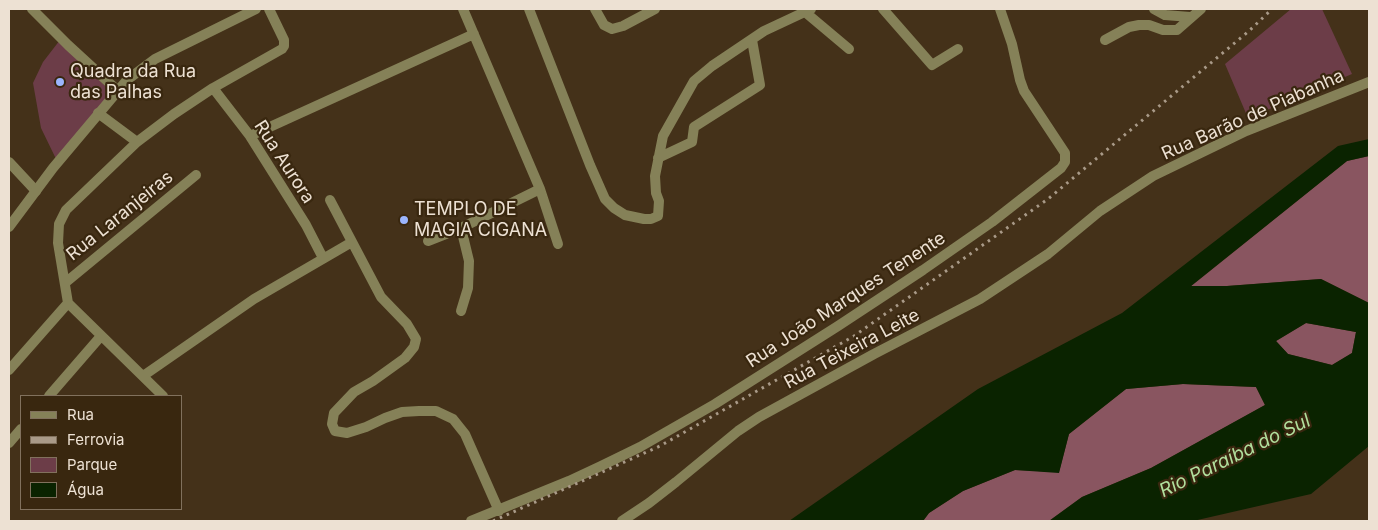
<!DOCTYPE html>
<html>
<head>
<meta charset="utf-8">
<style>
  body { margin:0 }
  #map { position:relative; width:1378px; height:530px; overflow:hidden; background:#443119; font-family:Inter,sans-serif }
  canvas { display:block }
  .frame { position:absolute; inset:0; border:10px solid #ede1d3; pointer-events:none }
  .legend { position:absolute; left:20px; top:395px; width:162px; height:115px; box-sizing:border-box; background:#39270f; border:1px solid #81715d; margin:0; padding:6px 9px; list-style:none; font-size:15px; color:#ede1d3 }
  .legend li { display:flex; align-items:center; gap:10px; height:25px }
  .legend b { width:25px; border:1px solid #81715d }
</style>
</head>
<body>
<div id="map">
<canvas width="1378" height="530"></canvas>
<div class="frame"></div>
<ul class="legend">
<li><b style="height:6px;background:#858158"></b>Rua</li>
<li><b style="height:6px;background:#a99a88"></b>Ferrovia</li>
<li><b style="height:14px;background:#6c3d48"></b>Parque</li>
<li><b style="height:14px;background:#0a2300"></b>Água</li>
</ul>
</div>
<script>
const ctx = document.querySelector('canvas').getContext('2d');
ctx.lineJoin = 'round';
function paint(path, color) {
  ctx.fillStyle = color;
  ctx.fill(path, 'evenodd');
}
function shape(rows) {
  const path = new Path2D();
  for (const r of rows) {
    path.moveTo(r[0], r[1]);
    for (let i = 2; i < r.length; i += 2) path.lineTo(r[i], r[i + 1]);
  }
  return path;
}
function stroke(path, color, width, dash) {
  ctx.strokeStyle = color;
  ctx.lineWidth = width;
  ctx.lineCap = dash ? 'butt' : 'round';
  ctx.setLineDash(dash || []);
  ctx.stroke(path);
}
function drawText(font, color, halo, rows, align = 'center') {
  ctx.font = font + ' Inter,sans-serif';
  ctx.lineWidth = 4.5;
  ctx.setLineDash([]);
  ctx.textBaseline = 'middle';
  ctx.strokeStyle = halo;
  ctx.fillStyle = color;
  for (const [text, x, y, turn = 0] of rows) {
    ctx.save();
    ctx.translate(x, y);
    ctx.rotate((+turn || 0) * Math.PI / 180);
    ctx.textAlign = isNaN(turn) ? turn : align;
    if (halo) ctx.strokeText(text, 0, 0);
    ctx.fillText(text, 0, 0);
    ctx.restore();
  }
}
const green = shape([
  [1291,9,1322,9,1352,74,1248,118,1225,64],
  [60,40,114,95,58,163,41,128,33,83,43,62]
]);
const forest = shape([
  [1369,156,1369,303,1321,279,1227,286,1190,287,1347,161],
  [1306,323,1356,332,1352,353,1332,365,1288,354,1276,341],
  [1183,384,1256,387,1265,405,1151,468,1082,497,1049,521,923,521,929,513,963,491,1015,470,1059,472,1069,434,1126,389]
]);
const water = shape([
  [1369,139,1369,156,1347,161,1191,286,1227,286,1321,279,1369,303,1369,446,1311,494,1193,521,1049,521,1082,497,1151,468,1265,405,1256,387,1183,384,1126,389,1069,434,1059,473,1015,470,963,491,929,513,923,521,789,521,978,389,1122,313,1338,146],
  [1306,323,1356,332,1352,353,1332,365,1288,354,1276,341]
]);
const minor = shape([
  [32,9,68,45,117,90],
  [463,9,540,189,558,244],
  [529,9,590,165,605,199,614,208,625,215,644,219,651,219,658,216,659,201,656,193,655,176,663,136,694,81,712,66,764,31,811,9],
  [595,9,604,25,612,29,623,26,655,9],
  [883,9,932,65,958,49],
  [1154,9,1165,15,1190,17],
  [805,12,849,49],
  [1105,40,1129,27,1139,25,1149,25,1163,30,1177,30,1201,9],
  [213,88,250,136,306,225,323,258],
  [98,113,137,142],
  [250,136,474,34],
  [658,158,692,142,694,127,760,85,752,40],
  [9,162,36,191],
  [330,200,381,297,407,324,416,339,414,347,405,358,373,381,354,392,334,413,332,424,335,431,347,433,366,427,385,418,402,412,419,411,436,411,453,419,465,434,499,511],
  [428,241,461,228,540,189],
  [65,283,196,175],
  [68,303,58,243,59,224,66,210,137,142,174,114,213,88,282,49,284,46,284,40,269,9],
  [68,303,163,396],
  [461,311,468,288,469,261,461,228],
  [9,370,68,303],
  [143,376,254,299,352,242],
  [49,396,101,336],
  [9,443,21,429],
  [471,521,569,481,601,466,640,447,715,404,838,326,923,270,992,222,1061,168,1065,162,1065,153,1024,91,1020,80,1012,44,1000,9],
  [622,521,649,503,676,482,738,431,759,417,874,354,980,299,1048,254,1100,211,1153,176,1246,131,1369,82]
]);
const tertiary = shape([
  [9,227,53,168,127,80,155,59,256,9]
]);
const rail = shape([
  [493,521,660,446,854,336,1048,199,1249,31,1272,9]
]);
const markers = [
  [60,82,5,"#9bb5fd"],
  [404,220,5,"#9bb5fd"]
];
const poiNames = [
  ["Quadra da Rua",70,72],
  ["das Palhas",70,93],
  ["TEMPLO DE",414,210],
  ["MAGIA CIGANA",414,231]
];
const streetNames = [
  ["Rua Barão de Piabanha",1253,115,-24],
  ["Rua Aurora",284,162,57],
  ["Rua Laranjeiras",120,216,-39],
  ["Rua João Marques Tenente",846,300,-33],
  ["Rua Teixeira Leite",852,349,-28]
];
const waterNames = [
  ["Rio Paraíba do Sul",1235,456,-26]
];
paint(green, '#6c3d48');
paint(forest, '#895560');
paint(water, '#0a2300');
stroke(minor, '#858158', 10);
stroke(tertiary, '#858158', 10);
stroke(rail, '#a99a88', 3, [2.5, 5]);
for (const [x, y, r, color] of markers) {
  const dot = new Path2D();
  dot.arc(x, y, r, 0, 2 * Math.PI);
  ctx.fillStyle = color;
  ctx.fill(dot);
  stroke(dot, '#39270f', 2);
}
drawText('18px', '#ede1d3', '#39270f', poiNames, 'left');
drawText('18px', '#ede1d3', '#39270f', streetNames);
drawText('italic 19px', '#b1df9d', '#39270f', waterNames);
</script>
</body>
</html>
